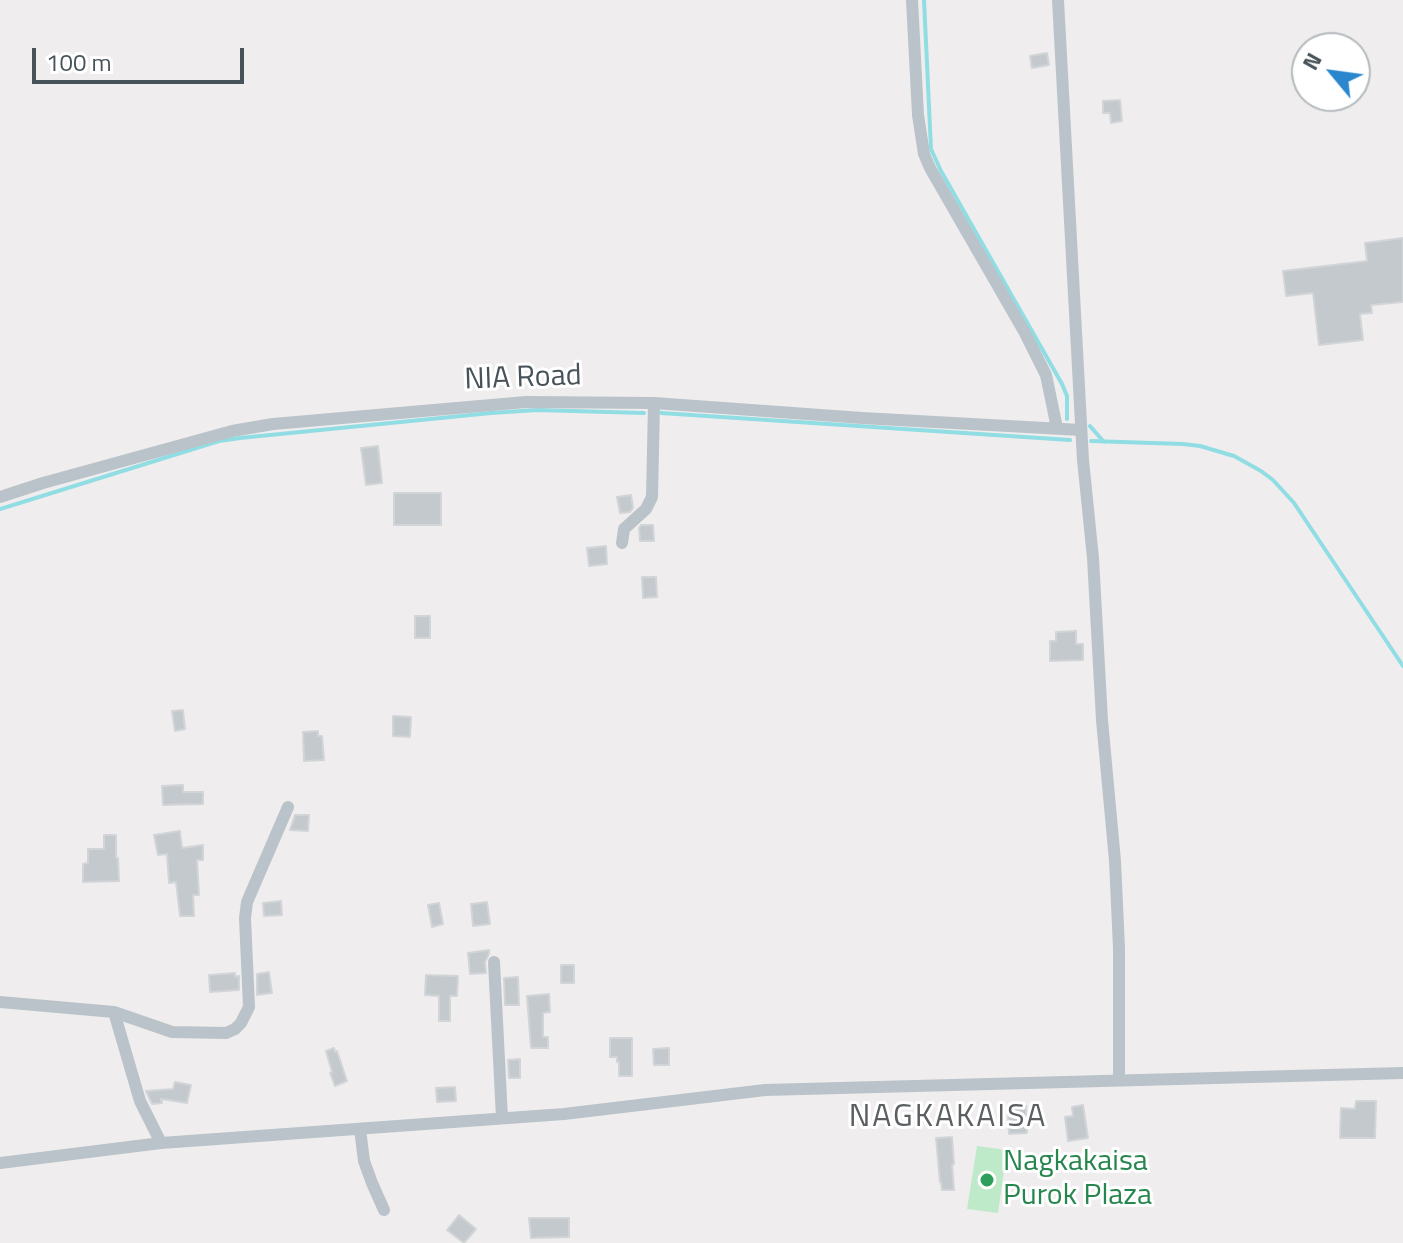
<!DOCTYPE html>
<html>
<head>
<meta charset="utf-8">
<style>
  body { margin:0 }
  #map { position:relative; width:1403px; height:1243px; overflow:hidden; background:#f0edee; font-family:"Titillium Web",sans-serif }
  canvas { display:block }
  .north { position:absolute; left:1291px; top:32px; width:80px; height:80px; box-sizing:border-box; background:#fff; border:2px solid #b5babd; border-radius:50%; rotate:299deg; font-size:22px; font-weight:700; line-height:32px; text-align:center; color:#475359 }
  .north::after { content:''; display:block; margin:auto; width:28px; height:36px; background:#2a87cd; clip-path:polygon(50% 0,100% 100%,50% 72%,0 100%) }
  .scale { position:absolute; left:32px; top:48px; width:212px; height:36px; box-sizing:border-box; border:4px solid #475359; border-top:0; padding-left:10px; font-size:24px; line-height:28px; white-space:nowrap; color:#475359; -webkit-text-stroke:6px #fff; paint-order:stroke }
</style>
</head>
<body>
<div id="map">
<canvas width="1403" height="1243"></canvas>
<div class="north">N</div>
<div class="scale">100 m</div>
</div>
<script>
const ctx = document.querySelector('canvas').getContext('2d');
ctx.lineJoin = 'round';
function paint(path, color) {
  ctx.fillStyle = color;
  ctx.fill(path, 'evenodd');
}
function shape(rows) {
  const path = new Path2D();
  for (const r of rows) {
    path.moveTo(r[0], r[1]);
    for (let i = 2; i < r.length; i += 2) path.lineTo(r[i], r[i + 1]);
  }
  return path;
}
function stroke(path, color, width, dash) {
  ctx.strokeStyle = color;
  ctx.lineWidth = width;
  ctx.lineCap = dash ? 'butt' : 'round';
  ctx.setLineDash(dash || []);
  ctx.stroke(path);
}
function drawText(font, color, halo, rows, align = 'center') {
  ctx.font = font + ' "Titillium Web",sans-serif';
  ctx.lineWidth = 6;
  ctx.setLineDash([]);
  ctx.textBaseline = 'middle';
  ctx.strokeStyle = halo;
  ctx.fillStyle = color;
  for (const [text, x, y, turn = 0] of rows) {
    ctx.save();
    ctx.translate(x, y);
    ctx.rotate((+turn || 0) * Math.PI / 180);
    ctx.textAlign = isNaN(turn) ? turn : align;
    if (halo) ctx.strokeText(text, 0, 0);
    ctx.fillText(text, 0, 0);
    ctx.restore();
  }
}
const green = shape([
  [977,1146,1007,1150,998,1213,967,1209]
]);
const stream = shape([
  [924,0,931,149,941,171,1062,384,1067,396,1067,419],
  [661,413,1070,440],
  [1090,426,1104,442],
  [1091,441,1183,444,1200,446,1234,456,1261,471,1273,480,1294,503,1403,666],
  [0,509,219,441,240,438,491,413,537,410,644,413]
]);
const building = shape([
  [1047,53,1049,65,1032,68,1030,56,1047,53],
  [1120,100,1122,121,1111,123,1110,113,1103,113,1103,101,1120,100],
  [1403,238,1403,302,1371,305,1372,313,1360,314,1363,340,1319,345,1313,293,1286,296,1283,271,1367,261,1365,243,1403,238],
  [378,446,382,483,366,485,361,448,378,446],
  [394,493,441,493,441,525,394,525,394,493],
  [631,495,633,508,630,512,620,513,617,497,631,495],
  [641,525,653,525,654,541,640,541,639,528,641,525],
  [606,546,607,564,589,566,587,548,606,546],
  [642,577,656,577,657,597,643,598,642,577],
  [415,616,430,616,430,638,415,638,415,616],
  [1076,631,1076,644,1083,644,1083,660,1050,661,1050,641,1056,641,1056,632,1076,631],
  [183,710,185,729,175,731,172,711,183,710],
  [393,716,411,717,410,737,393,736,393,716],
  [318,731,318,736,322,736,324,760,304,761,303,732,318,731],
  [183,785,183,792,203,792,203,804,163,805,162,786,183,785],
  [295,815,309,815,308,831,290,830,295,815],
  [180,831,182,848,203,845,203,860,197,860,199,895,193,895,194,916,180,916,176,882,169,883,167,854,158,855,154,835,180,831],
  [104,835,116,835,116,858,118,858,119,881,83,882,83,864,88,863,88,849,104,849,104,835],
  [281,901,282,915,264,916,263,903,281,901],
  [487,902,490,924,473,926,471,904,487,902],
  [439,903,443,924,432,927,428,905,439,903],
  [489,950,489,954,485,962,486,973,470,974,468,953,489,950],
  [561,965,574,965,574,983,561,983,561,965],
  [269,972,272,993,257,995,257,974,269,972],
  [235,973,235,977,239,976,239,990,210,992,209,975,235,973],
  [426,975,458,976,457,996,450,996,450,1021,439,1021,439,996,425,995,426,975],
  [518,977,519,1005,505,1005,504,978,518,977],
  [549,994,550,1012,543,1013,543,1037,548,1037,548,1048,531,1048,527,996,549,994],
  [610,1038,632,1038,632,1076,619,1076,619,1062,617,1062,617,1057,610,1057,610,1038],
  [334,1048,335,1052,337,1051,347,1081,335,1086,330,1073,332,1072,326,1051,334,1048],
  [669,1048,669,1065,654,1065,653,1049,669,1048],
  [520,1059,520,1078,509,1078,508,1060,520,1059],
  [175,1082,191,1085,187,1103,161,1099,162,1103,152,1104,146,1091,173,1089,175,1082],
  [455,1087,456,1101,437,1102,436,1088,455,1087],
  [1356,1101,1376,1101,1375,1138,1340,1138,1341,1108,1355,1109,1356,1101],
  [1083,1105,1088,1138,1068,1141,1065,1117,1073,1116,1072,1107,1083,1105],
  [1014,1106,1026,1106,1027,1133,1009,1134,1008,1112,1014,1112,1014,1106],
  [952,1137,954,1164,952,1165,954,1190,942,1190,941,1182,940,1182,936,1138,952,1137],
  [459,1215,476,1229,464,1243,447,1230,459,1215],
  [529,1218,569,1218,569,1237,531,1238,529,1218]
]);
const street = shape([
  [912,0,918,115,924,154,930,168,1025,333,1046,375,1057,428],
  [1058,0,1083,460,1093,558,1102,720,1115,861,1119,948,1119,1080],
  [0,497,43,483,232,431,273,424,526,402,654,403,862,418,1081,430],
  [622,543,624,529,646,509,652,497,654,403],
  [494,962,502,1118],
  [0,1002,114,1012,172,1032,226,1033,235,1029,241,1023,249,1007,245,918,247,902,288,807],
  [114,1012,140,1101,161,1143],
  [360,1129,364,1161,372,1183,384,1210],
  [0,1163,161,1143,564,1114,765,1090,1403,1073]
]);
const markers = [
  [987,1180,8,"#2e9e5b"]
];
const streetNames = [
  ["NIA Road",523,379,-2]
];
const leisureNames = [
  ["Nagkakaisa",1003,1163],
  ["Purok Plaza",1003,1197]
];
const neighbourhoodNames = [
  ["NAGKAKAISA",948,1118]
];
paint(green, '#bfeaca');
stroke(stream, '#90dde3', 4);
paint(building, '#c4c9cd');
stroke(building, '#d2d5d8', 2);
stroke(street, '#bac3c9', 12);
for (const [x, y, r, color] of markers) {
  const dot = new Path2D();
  dot.arc(x, y, r, 0, 2 * Math.PI);
  ctx.fillStyle = color;
  ctx.fill(dot);
  stroke(dot, '#fff', 3);
}
drawText('30px', '#475359', '#fff', streetNames);
drawText('30px', '#27864d', '#fff', leisureNames, 'left');
ctx.letterSpacing = '2px';
drawText('32px', '#5b5f61', '#fff', neighbourhoodNames);
ctx.letterSpacing = '0px';
</script>
</body>
</html>
